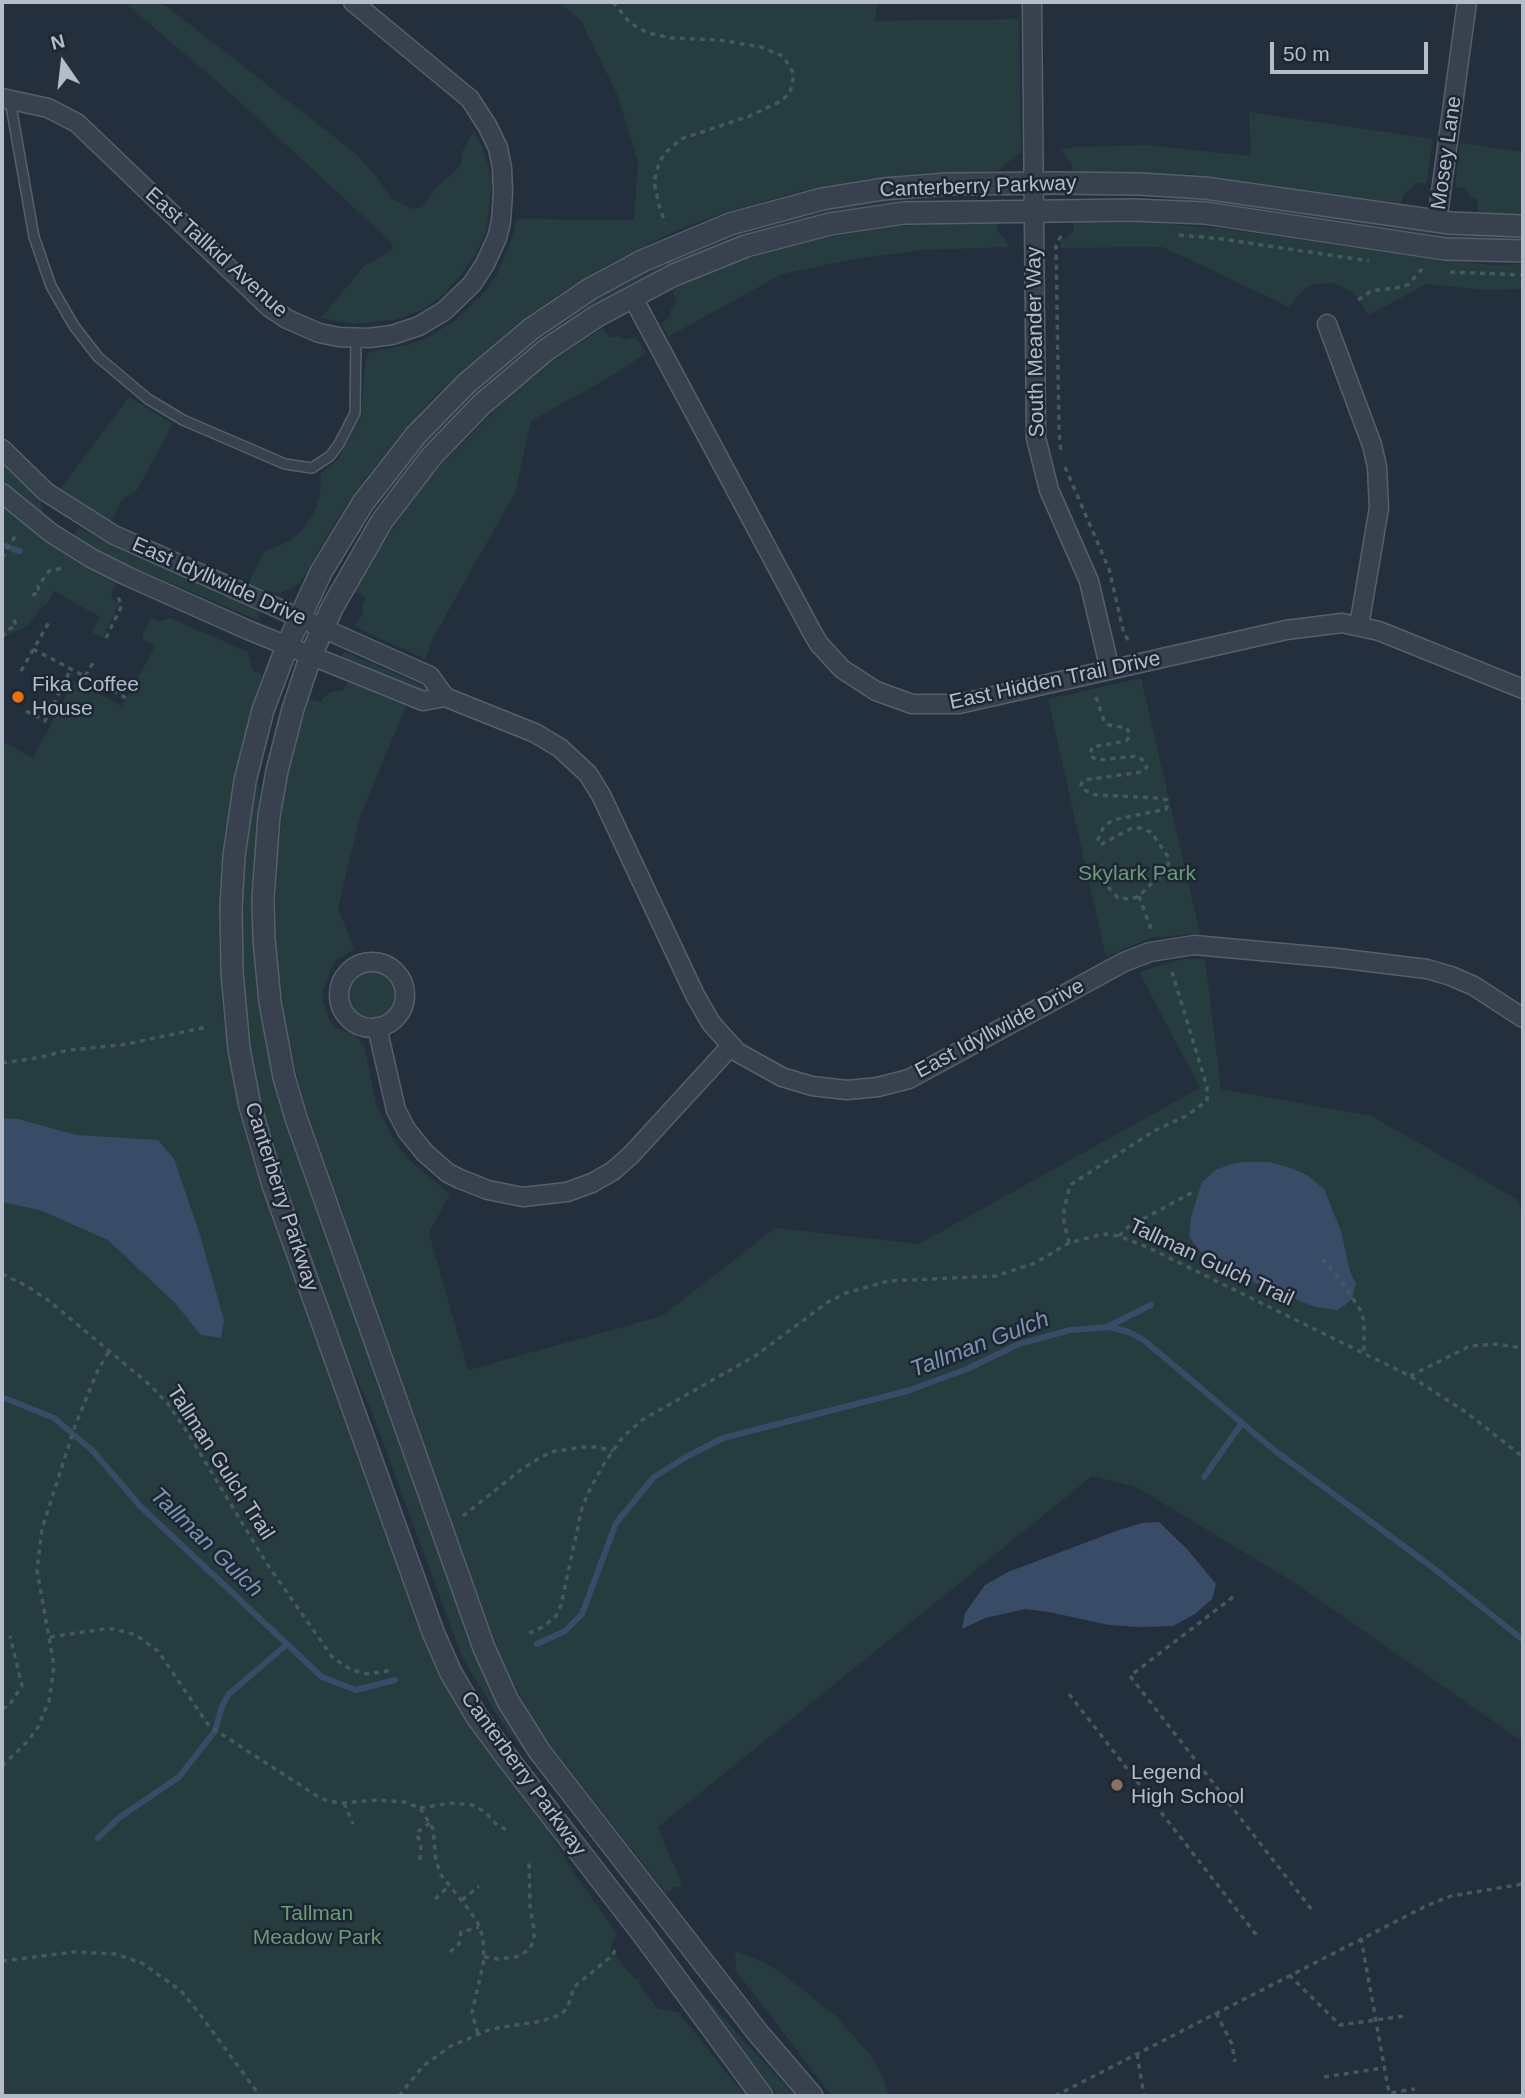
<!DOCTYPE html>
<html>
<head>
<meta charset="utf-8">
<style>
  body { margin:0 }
  #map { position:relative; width:1525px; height:2098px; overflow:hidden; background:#242f3e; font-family:Helvetica,sans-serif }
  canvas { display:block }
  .frame { position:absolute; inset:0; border:4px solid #b4bcc9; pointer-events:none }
  .north { position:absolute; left:28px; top:28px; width:70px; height:70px; -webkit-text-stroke:5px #1d2633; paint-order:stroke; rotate:346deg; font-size:19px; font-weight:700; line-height:28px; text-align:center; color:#b4bcc9 }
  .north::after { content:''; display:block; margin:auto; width:24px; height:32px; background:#b4bcc9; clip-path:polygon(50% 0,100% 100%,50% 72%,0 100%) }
  .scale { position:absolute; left:1270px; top:42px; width:158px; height:32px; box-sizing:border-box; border:4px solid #b4bcc9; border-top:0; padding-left:9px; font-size:21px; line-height:24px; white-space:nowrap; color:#b4bcc9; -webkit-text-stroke:5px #1d2633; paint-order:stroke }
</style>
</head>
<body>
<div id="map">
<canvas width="1525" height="2098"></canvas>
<div class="frame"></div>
<div class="north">N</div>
<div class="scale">50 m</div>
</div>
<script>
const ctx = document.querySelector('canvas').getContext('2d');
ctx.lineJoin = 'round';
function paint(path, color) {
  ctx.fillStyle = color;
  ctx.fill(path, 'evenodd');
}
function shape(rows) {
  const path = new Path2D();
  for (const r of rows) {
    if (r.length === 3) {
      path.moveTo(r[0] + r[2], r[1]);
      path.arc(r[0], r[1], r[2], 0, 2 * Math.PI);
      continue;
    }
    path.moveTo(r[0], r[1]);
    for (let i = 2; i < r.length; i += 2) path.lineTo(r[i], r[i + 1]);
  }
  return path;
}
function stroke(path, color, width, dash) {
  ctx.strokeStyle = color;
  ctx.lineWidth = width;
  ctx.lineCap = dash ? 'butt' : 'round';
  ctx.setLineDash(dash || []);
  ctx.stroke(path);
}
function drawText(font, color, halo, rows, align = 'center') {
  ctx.font = font + ' Helvetica,sans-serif';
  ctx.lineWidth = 5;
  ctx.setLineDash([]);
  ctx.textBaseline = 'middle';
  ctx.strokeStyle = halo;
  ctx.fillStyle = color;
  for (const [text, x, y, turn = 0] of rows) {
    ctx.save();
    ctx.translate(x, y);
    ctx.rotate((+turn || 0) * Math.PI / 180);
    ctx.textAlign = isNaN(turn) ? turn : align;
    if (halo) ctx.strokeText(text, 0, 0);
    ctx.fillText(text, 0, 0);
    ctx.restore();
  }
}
const green = shape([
  [124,2,161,2,355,153,377,177,391,198,412,209,422,207,435,189,461,165,462,152,474,131,483,149,492,179,490,203,486,232,476,254,460,276,445,293,423,310,394,320,353,324,321,318,365,265,393,250,391,242,228,91],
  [559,2,878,2,875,21,1019,19,1021,152,997,171,921,173,861,180,801,191,720,214,671,233,605,266,559,294,510,330,437,394,399,436,365,479,336,521,300,583,281,593,274,593,248,584,264,552,291,540,300,532,315,511,320,494,321,474,338,459,361,417,365,363,369,352,407,345,427,338,456,320,486,291,497,274,513,236,516,219,634,220,638,162,617,94,581,21],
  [1249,112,1433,139,1426,184,1415,182,1414,186,1403,195,1401,204,1192,174,1072,172,1072,164,1060,150,1076,147,1146,145,1251,156],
  [1460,143,1523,152,1523,213,1477,214,1478,199,1471,197,1465,188,1455,187],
  [959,194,831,217,557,334,350,557,402,469,432,428,525,344,616,284,736,229,874,196],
  [1208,198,1523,234,1523,245,1463,244,1108,200],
  [1143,222,1218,228,1439,260,1494,265,1523,264,1523,289,1484,290,1426,284,1369,315,1354,293,1333,283,1316,284,1305,288,1289,307,1163,247,1060,248,1062,240,1074,231,1073,223],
  [942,223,997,223,997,231,1005,239,1009,247,924,250,854,259,782,274,668,337,661,323,670,317,671,308,677,302,672,290,719,268,768,252,817,239,890,227],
  [603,328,610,338,618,336,626,340,636,336,646,353,615,374,531,421,515,493,433,638,425,659,363,631,355,625,363,614,362,606,366,598,355,591,372,560,413,498,437,469,502,403,528,379,562,354],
  [129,397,173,424,137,490,122,500,110,523,60,489],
  [2,463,40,499,44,515,2,480],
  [2,506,74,560,117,583,111,594,113,600,119,603,103,637,91,632,100,617,54,591,45,607,43,606,27,626,6,636,2,643],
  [79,528,123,551,249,604,258,612,260,621,109,557,76,538,75,534],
  [151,618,160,621,170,618,248,652,253,671,262,674,235,772,223,846,219,898,219,947,223,1013,240,1116,256,1170,365,1476,406,1580,533,1806,578,1879,617,1933,610,1949,634,1978,639,1980,640,1986,657,2008,679,2013,745,2096,2,2096,2,741,33,758,74,681,122,706,155,646,143,639,142,635],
  [345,652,427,687,428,692,426,694,343,659,342,654],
  [1141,678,1200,933,1150,938,1106,957,1048,699],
  [348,682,406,706,360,817,338,908,354,949,336,961,331,969,323,991,323,1001,329,1020,336,1028,354,1034,364,1045,376,1105,396,1143,410,1161,450,1194,429,1233,468,1370,662,1316,775,1228,919,1244,1200,1088,1139,972,1184,959,1205,959,1221,1089,1372,1116,1518,1200,1523,1216,1523,1742,1292,1581,1136,1487,1092,1476,658,1827,683,1887,674,1887,667,1894,554,1750,532,1718,504,1664,483,1611,305,1106,295,1067,280,992,276,942,276,882,282,810,290,764,309,699,321,702,325,696,331,692,342,691],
  [257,781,260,788,256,903,260,983,473,1637,644,1900,641,1901,502,1723,462,1657,371,1410,323,1305,257,1107,240,983,241,872,254,782],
  [372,995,24],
  [735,1951,765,1963,779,1971,836,2016,871,2056,882,2075,889,2096,832,2096,736,1971],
  [707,1998,742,2039,796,2096,778,2096,705,2002]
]);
const water = shape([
  [2,1118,18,1119,76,1135,158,1140,174,1159,200,1235,224,1320,221,1338,201,1335,175,1303,108,1240,40,1210,2,1202],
  [1244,1162,1270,1162,1293,1169,1307,1175,1324,1189,1341,1231,1350,1272,1356,1284,1352,1299,1345,1305,1337,1310,1315,1307,1246,1279,1202,1253,1194,1244,1189,1235,1191,1217,1202,1182,1216,1170,1231,1164],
  [1159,1522,1187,1549,1216,1584,1212,1599,1195,1614,1173,1626,1139,1627,1109,1625,1049,1612,1025,1609,985,1618,962,1629,965,1613,985,1585,1008,1572,1119,1530,1142,1523]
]);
const stream = shape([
  [2,545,6,546],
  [13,549,20,551],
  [1109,1326,1151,1305],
  [2,1397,54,1418,92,1450,141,1507,322,1677,356,1690,395,1680],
  [1204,1477,1242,1423],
  [537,1644,565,1631,582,1614,616,1523,654,1477,686,1457,723,1438,907,1391,967,1369,1019,1344,1070,1330,1109,1327,1129,1332,1145,1341,1274,1450,1432,1567,1523,1640],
  [98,1838,120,1817,179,1777,215,1731,222,1706,229,1694,286,1645]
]);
const path = shape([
  [613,2,630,23,648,33,671,38,719,40,761,47,783,56,794,74,790,93,781,101,750,116,681,139,665,153,659,163,654,182,659,205,665,223],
  [1179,235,1222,239,1369,261],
  [1061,236,1056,246,1059,430,1061,453],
  [1450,272,1523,275],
  [1358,300,1371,291,1402,287,1409,284,1422,269],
  [1065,467,1109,569,1124,634,1129,641],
  [2,558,16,535],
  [32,595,39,593,38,586,49,571,63,568],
  [2,637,7,630,16,626,13,617],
  [106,638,122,605,117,596],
  [33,649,126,698],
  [21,671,49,622],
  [85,676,95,660],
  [1096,697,1104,721,1109,725,1127,728,1130,736,1126,741,1092,747,1090,756,1098,760,1137,756,1144,761,1147,767,1142,772,1084,780,1081,784,1082,789,1096,795,1160,798,1167,800,1168,804,1166,809,1113,820,1104,826,1098,839,1098,843,1102,844,1130,829,1140,828,1151,832,1169,858,1167,874,1154,881,1139,896,1131,899,1118,898,1108,887],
  [26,711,45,721,71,669],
  [1139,896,1151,929],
  [2,1063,37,1058,69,1050,122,1045,207,1027],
  [1119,1236,1128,1227,1195,1191],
  [1069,1243,1064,1222,1064,1210,1070,1185,1154,1131,1186,1116,1207,1101,1207,1087,1172,972],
  [1322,1259,1340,1279,1361,1311,1364,1322,1364,1353],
  [2,1274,27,1286,49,1301,150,1385,168,1404,189,1435,267,1564,333,1658,350,1669,359,1672,368,1674,393,1670],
  [1410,1376,1470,1346,1496,1344,1523,1348],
  [463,1516,523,1468,550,1452,584,1447,597,1447,613,1451],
  [1233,1597,1130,1676,1312,1910],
  [529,1633,543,1627,556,1616,561,1605,582,1508,590,1489,605,1462,623,1437,642,1420,755,1356,828,1302,846,1293,888,1281,996,1276,1035,1263,1069,1243,1095,1236,1105,1234,1119,1236,1147,1247,1410,1376,1467,1413,1523,1457],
  [50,1637,104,1629,114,1629,136,1635,158,1651,209,1726,317,1796,328,1801,342,1803,377,1800,404,1802,420,1808,433,1829,436,1861,441,1875,466,1906,477,1921,483,1937,484,1960,472,2013,478,2034],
  [1069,1694,1258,1937],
  [2,1708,8,1707,22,1686,10,1636],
  [2,1766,28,1741,38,1727,49,1701,54,1666,37,1570,42,1529,75,1426,97,1372,109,1351],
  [344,1803,353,1824],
  [420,1808,450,1803,472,1805,485,1812,498,1826,510,1831],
  [420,1860,421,1844,416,1833,430,1823],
  [435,1899,449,1886],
  [462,1900,479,1886],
  [1361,1938,1389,2093,1415,2089],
  [450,1952,459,1944,461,1932,479,1927],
  [484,1957,497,1959,516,1957,529,1950,534,1940,534,1930,530,1906,529,1863],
  [2,1961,74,1952,115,1954,142,1963,181,1991,199,2013,260,2096],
  [1289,1975,1340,2025,1404,2016],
  [1216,2013,1232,2044,1235,2062],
  [1137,2054,1144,2096],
  [1324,2077,1384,2068],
  [399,2096,423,2066,451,2046,491,2029,542,2021,562,2014,568,2006,574,1987,613,1955,615,1950],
  [1055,2096,1426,1906,1451,1896,1523,1884]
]);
const service = shape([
  [10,100,34,237,51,286,74,326,98,357,148,399,183,420,285,464,312,468,330,456,339,444,355,413,356,338]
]);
const minor = shape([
  [1032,2,1036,438,1049,490,1089,581,1110,670],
  [2,98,48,108,77,123,269,307,287,319,319,333,339,337,368,338,392,335,419,326,444,311,472,284,485,264,497,238,501,221,503,192,502,168,498,148,488,127,470,99,353,2],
  [1437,221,1467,2],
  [632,296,812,632,819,644,842,669,876,691,912,704,959,704,1286,630,1342,623,1379,631,1523,689],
  [1327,324,1372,445,1377,467,1379,508,1359,626],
  [2,449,46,492,114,535,430,676,445,697,535,733,560,748,588,774,601,795,695,995,711,1023,737,1052,782,1077,812,1086,847,1090,878,1087,909,1079,1124,962,1150,952,1194,945,1337,958,1427,969,1451,976,1474,986,1523,1018],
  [2,493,51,533,91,558,129,577,248,630,423,701,445,697],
  [372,995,33],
  [377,1027,396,1110,407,1131,425,1153,448,1173,460,1179,488,1190,523,1197,567,1192,592,1183,613,1171,631,1155,731,1046]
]);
const tertiary = shape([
  [762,2096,643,1934,502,1751,477,1717,451,1673,433,1632,273,1185,250,1106,239,1049,232,972,231,907,234,856,245,781,263,710,287,646,321,572,363,503,416,435,467,383,531,329,590,289,642,261,730,224,822,199,883,189,947,184,1055,183,1139,184,1205,188,1450,223,1523,226],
  [812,2096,758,2033,540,1752,508,1701,484,1648,296,1118,284,1077,270,1002,264,939,263,898,269,816,277,771,293,709,311,655,332,608,382,521,431,457,482,404,546,350,597,316,674,275,746,246,830,224,904,213,1132,210,1205,213,1445,249,1523,251]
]);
const markers = [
  [18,697,7,"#e8710a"],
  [1117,1785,7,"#8d6e63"]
];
const streetNames = [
  ["Mosey Lane",1447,153,-82],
  ["Canterberry Parkway",978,187,-2],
  ["East Tallkid Avenue",216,253,42],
  ["South Meander Way",1036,342,-91],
  ["East Idyllwilde Drive",219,582,24],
  ["East Hidden Trail Drive",1055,681,-12],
  ["East Idyllwilde Drive",1000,1029,-28],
  ["Canterberry Parkway",281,1197,72],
  ["Tallman Gulch Trail",1211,1263,25],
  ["Tallman Gulch Trail",220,1463,57],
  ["Canterberry Parkway",523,1774,54]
];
const poiNames = [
  ["Fika Coffee",32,685],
  ["House",32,709],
  ["Legend",1131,1773],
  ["High School",1131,1797]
];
const parkNames = [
  ["Skylark Park",1137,874],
  ["Tallman",317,1914],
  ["Meadow Park",317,1938]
];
const waterNames = [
  ["Tallman Gulch",980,1345,-21],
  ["Tallman Gulch",206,1543,44]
];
paint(green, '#263c3f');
paint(water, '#394c67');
stroke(stream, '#394c67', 6);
stroke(service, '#565f6c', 12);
stroke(minor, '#565f6c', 21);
stroke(tertiary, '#565f6c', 24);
stroke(path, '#44595c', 3.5, [5, 5]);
stroke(service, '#38414e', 9);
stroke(minor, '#38414e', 18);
stroke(tertiary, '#38414e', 21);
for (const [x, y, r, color] of markers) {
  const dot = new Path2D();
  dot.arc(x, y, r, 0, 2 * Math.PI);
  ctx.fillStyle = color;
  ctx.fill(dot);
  stroke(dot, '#1d2633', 2.5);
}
drawText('21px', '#b4bcc9', '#1d2633', streetNames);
drawText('21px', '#b4bcc9', '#1d2633', poiNames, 'left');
drawText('21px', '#6b9a76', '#1d2633', parkNames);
drawText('italic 23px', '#7c92b1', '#1d2633', waterNames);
</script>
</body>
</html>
